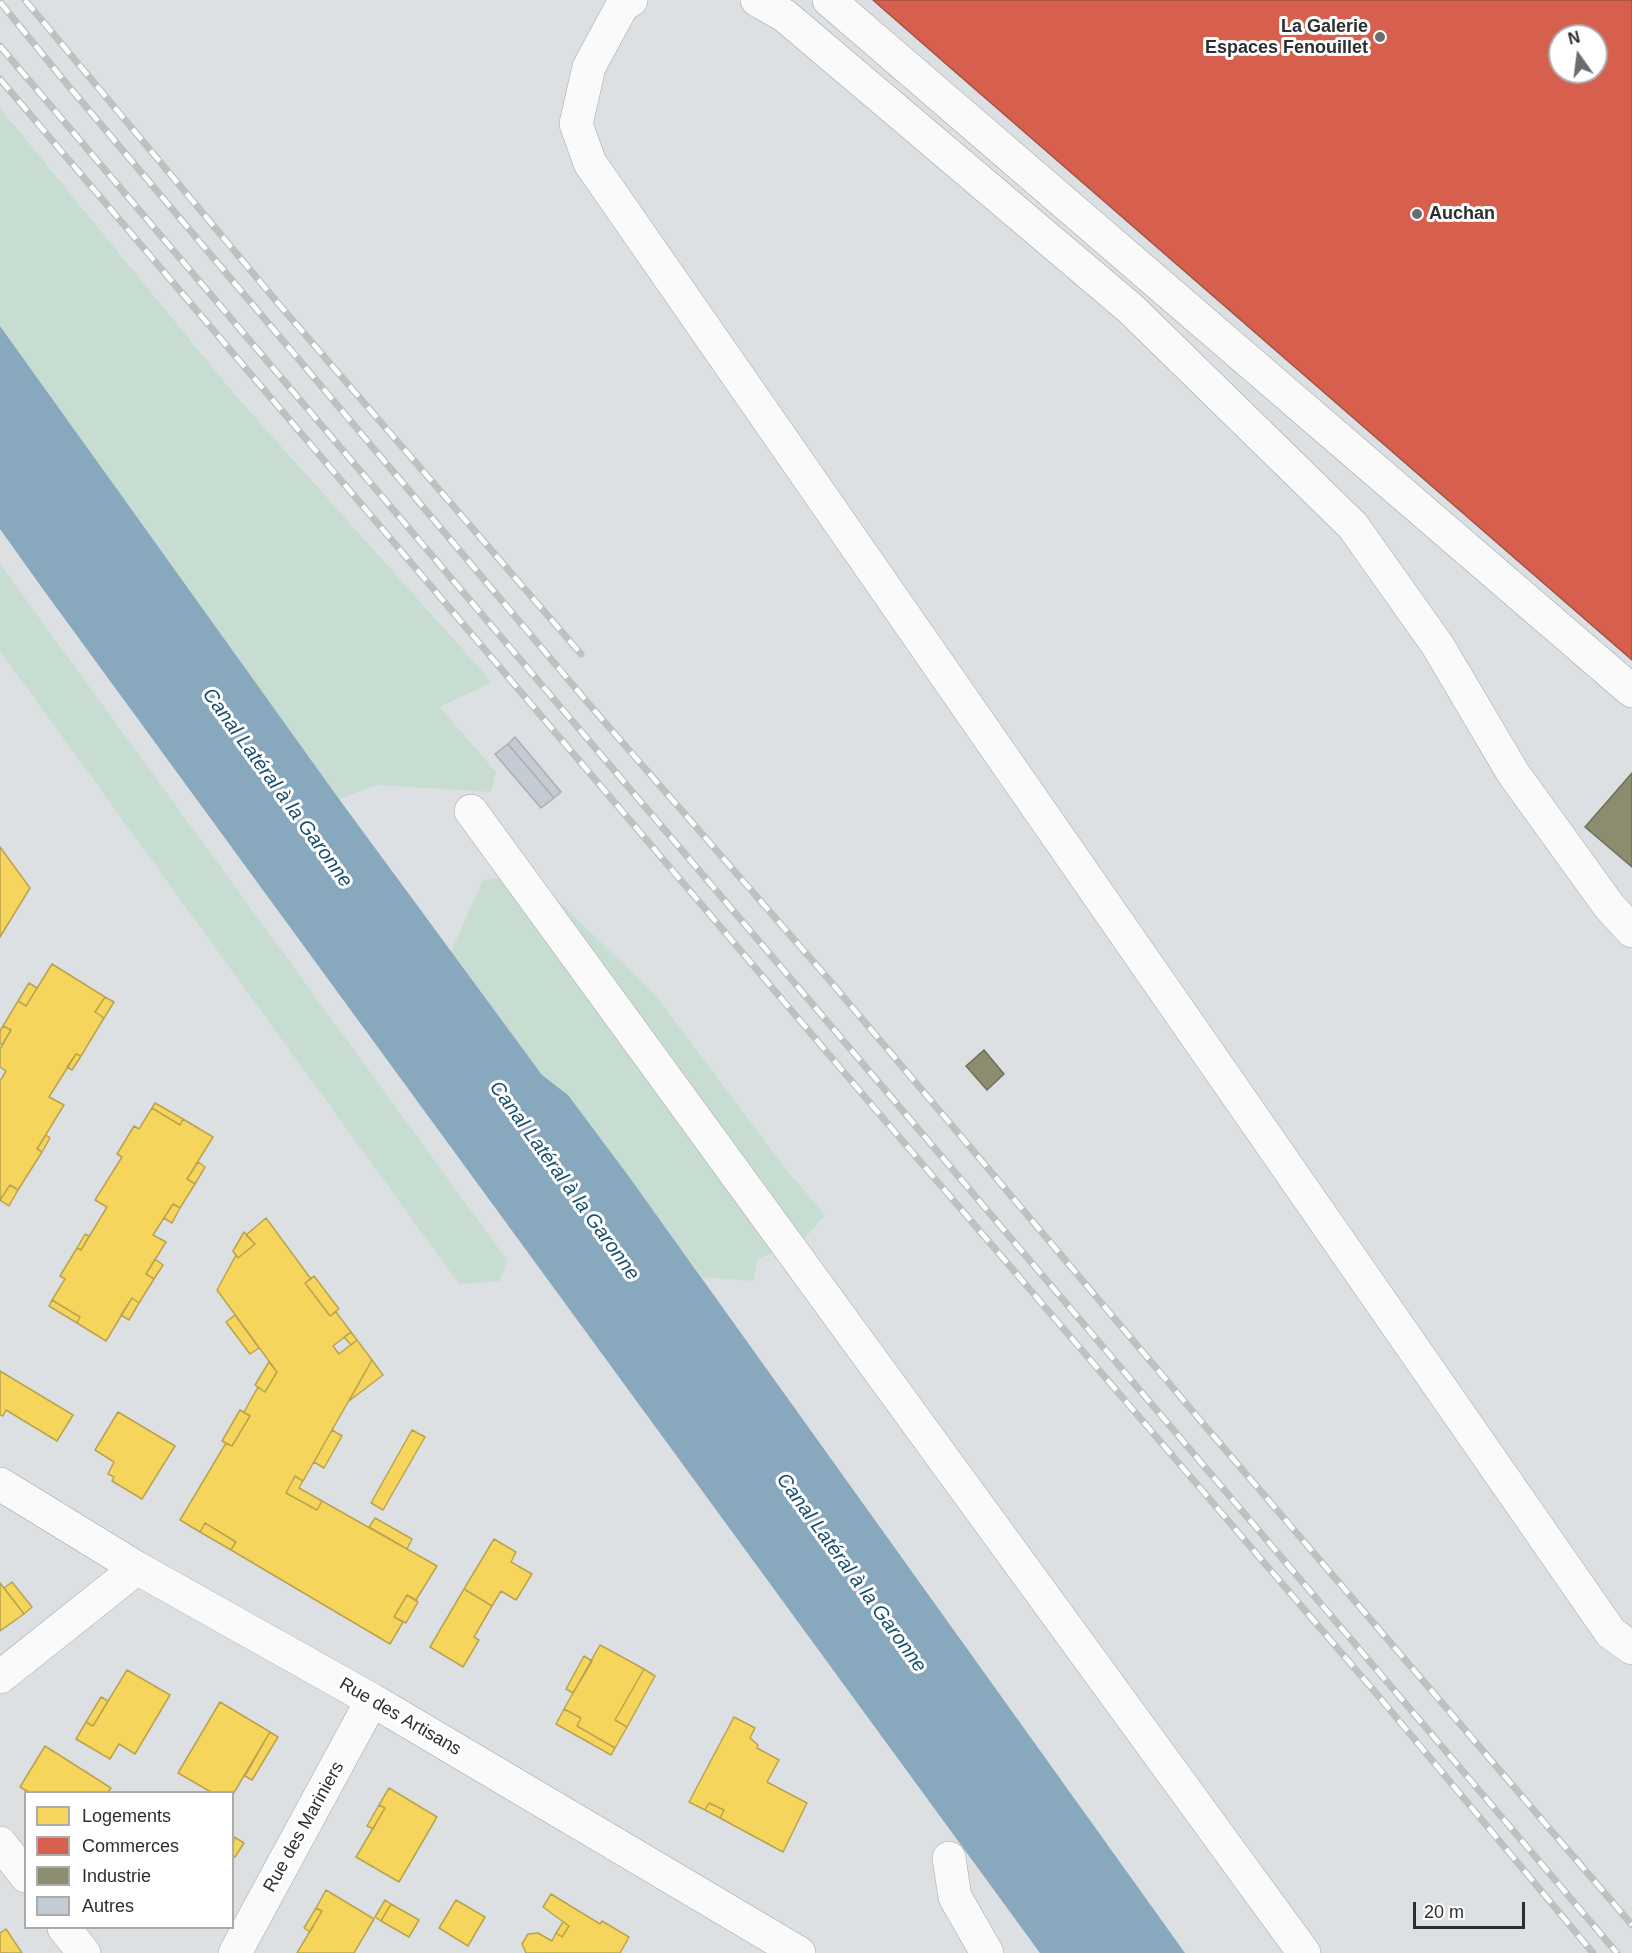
<!DOCTYPE html>
<html>
<head>
<meta charset="utf-8">
<style>
  body { margin:0 }
  #map { position:relative; width:1632px; height:1953px; overflow:hidden; background:#dde0e3; font-family:Helvetica,sans-serif }
  canvas { display:block }
  .legend { position:absolute; left:24px; top:1791px; width:210px; height:138px; box-sizing:border-box; background:#fff; border:2px solid #ababac; margin:0; padding:8px 10px; list-style:none; font-size:18px; color:#2c2e30 }
  .legend li { display:flex; align-items:center; gap:12px; height:30px }
  .legend b { width:30px; border:2px solid #ababac }
  .north { position:absolute; left:1548px; top:24px; width:60px; height:60px; box-sizing:border-box; background:#fff; border:2px solid #ababac; border-radius:50%; rotate:346deg; font-size:16px; font-weight:700; line-height:24px; text-align:center; color:#2c2e30 }
  .north::after { content:''; display:block; margin:auto; width:21px; height:27px; background:#6a6c6f; clip-path:polygon(50% 0,100% 100%,50% 72%,0 100%) }
  .scale { position:absolute; left:1413px; top:1902px; width:112px; height:27px; box-sizing:border-box; border:3px solid #2c2e30; border-top:0; padding-left:8px; font-size:18px; line-height:21px; white-space:nowrap; color:#2c2e30; -webkit-text-stroke:4px #fff; paint-order:stroke }
</style>
</head>
<body>
<div id="map">
<canvas width="1632" height="1953"></canvas>
<ul class="legend">
<li><b style="height:16px;background:#f6d55c"></b>Logements</li>
<li><b style="height:16px;background:#d6604d"></b>Commerces</li>
<li><b style="height:16px;background:#8c8c6e"></b>Industrie</li>
<li><b style="height:16px;background:#c3ccd4"></b>Autres</li>
</ul>
<div class="north">N</div>
<div class="scale">20 m</div>
</div>
<script>
const ctx = document.querySelector('canvas').getContext('2d');
ctx.lineJoin = 'round';
function paint(path, color) {
  ctx.fillStyle = color;
  ctx.fill(path, 'evenodd');
}
function shape(rows) {
  const path = new Path2D();
  for (const r of rows) {
    path.moveTo(r[0], r[1]);
    for (let i = 2; i < r.length; i += 2) path.lineTo(r[i], r[i + 1]);
  }
  return path;
}
function stroke(path, color, width, dash) {
  ctx.strokeStyle = color;
  ctx.lineWidth = width;
  ctx.lineCap = dash ? 'butt' : 'round';
  ctx.setLineDash(dash || []);
  ctx.stroke(path);
}
function drawText(font, color, halo, rows, align = 'center') {
  ctx.font = font + ' Helvetica,sans-serif';
  ctx.lineWidth = 6;
  ctx.setLineDash([]);
  ctx.textBaseline = 'middle';
  ctx.strokeStyle = halo;
  ctx.fillStyle = color;
  for (const [text, x, y, turn = 0] of rows) {
    ctx.save();
    ctx.translate(x, y);
    ctx.rotate((+turn || 0) * Math.PI / 180);
    ctx.textAlign = isNaN(turn) ? turn : align;
    if (halo) ctx.strokeText(text, 0, 0);
    ctx.fillText(text, 0, 0);
    ctx.restore();
  }
}
const green = shape([
  [0,108,236,396,492,682,440,707,496,772,491,792,377,785,339,799,0,326],
  [0,564,507,1260,500,1281,459,1284,0,651],
  [531,874,658,998,790,1174,825,1215,806,1237,758,1259,753,1281,702,1277,568,1095,542,1075,451,951,483,880]
]);
const water = shape([
  [0,326,339,799,542,1075,568,1095,627,1174,1185,1953,1040,1953,45,592,0,529]
]);
const homes = shape([
  [0,847,30,888,0,937,0,847],
  [52,964,105,997,95,1012,104,1018,81,1056,76,1054,49,1097,64,1105,37,1149,42,1152,18,1190,10,1185,0,1200,0,1081,6,1071,0,1067,0,1049,11,1030,3,1026,18,1001,26,1006,52,964],
  [29,983,37,988,26,1006,18,1001,29,983],
  [105,997,114,1002,104,1018,95,1012,105,997],
  [3,1026,11,1030,2,1045,0,1043,0,1031,3,1026],
  [76,1054,81,1056,72,1070,67,1067,76,1054],
  [155,1103,183,1119,180,1125,152,1108,155,1103],
  [152,1108,180,1125,183,1119,213,1137,187,1179,195,1184,180,1208,173,1204,153,1235,166,1242,146,1274,154,1279,139,1303,132,1298,106,1341,77,1323,80,1317,52,1300,65,1279,60,1276,77,1248,81,1250,107,1207,95,1200,122,1157,117,1154,134,1126,139,1129,152,1108],
  [46,1135,50,1138,42,1152,37,1149,46,1135],
  [198,1162,205,1167,195,1184,187,1179,198,1162],
  [10,1185,18,1190,9,1206,0,1200,10,1185],
  [173,1204,180,1208,172,1223,164,1218,173,1204],
  [266,1218,311,1279,305,1283,330,1316,336,1312,351,1332,333,1346,339,1354,357,1340,372,1360,303,1481,295,1476,286,1493,317,1510,322,1501,437,1566,416,1600,407,1595,394,1617,403,1622,390,1644,231,1550,236,1542,205,1523,200,1532,180,1520,226,1443,232,1446,250,1416,244,1412,258,1387,265,1392,277,1372,217,1290,236,1255,238,1258,255,1244,246,1235,266,1218],
  [244,1232,255,1244,238,1258,233,1251,244,1232],
  [85,1234,89,1236,81,1250,77,1248,85,1234],
  [155,1259,163,1265,154,1279,146,1274,155,1259],
  [314,1276,339,1309,330,1316,305,1283,314,1276],
  [132,1298,139,1303,129,1320,121,1315,132,1298],
  [52,1300,80,1317,77,1323,49,1306,52,1300],
  [235,1315,259,1348,250,1354,226,1322,235,1315],
  [351,1332,357,1340,351,1345,344,1337,351,1332],
  [372,1360,383,1375,349,1401,372,1360],
  [269,1362,277,1372,265,1392,255,1385,269,1362],
  [0,1371,73,1415,57,1441,6,1410,3,1416,0,1415,0,1371],
  [240,1410,250,1416,232,1446,222,1441,240,1410],
  [118,1412,175,1446,142,1499,112,1481,114,1477,108,1474,114,1462,95,1450,118,1412],
  [332,1430,342,1436,324,1468,314,1462,332,1430],
  [412,1430,425,1437,383,1510,371,1503,412,1430],
  [295,1476,303,1481,299,1488,322,1501,317,1510,286,1493,295,1476],
  [375,1518,412,1539,407,1549,369,1527,375,1518],
  [205,1523,236,1542,231,1550,200,1532,205,1523],
  [494,1539,516,1552,511,1562,532,1574,516,1600,501,1591,492,1606,464,1589,494,1539],
  [12,1582,32,1607,24,1614,4,1588,12,1582],
  [0,1583,24,1614,0,1631,0,1583],
  [464,1589,492,1606,474,1637,479,1640,463,1667,430,1647,464,1589],
  [407,1595,418,1602,406,1623,394,1617,407,1595],
  [600,1645,644,1669,615,1720,627,1727,615,1748,577,1726,581,1718,564,1709,600,1645],
  [584,1656,592,1661,573,1693,566,1689,584,1656],
  [644,1669,655,1676,627,1727,615,1720,644,1669],
  [127,1670,170,1695,135,1754,119,1744,110,1759,76,1739,86,1722,93,1726,127,1670],
  [101,1697,108,1701,93,1726,86,1722,101,1697],
  [220,1702,270,1732,232,1796,232,1792,211,1792,178,1773,220,1702],
  [564,1709,581,1718,577,1726,615,1748,611,1755,556,1724,564,1709],
  [734,1717,755,1728,750,1738,758,1745,757,1748,779,1760,767,1782,807,1803,783,1852,720,1818,724,1810,709,1803,705,1810,689,1802,734,1717],
  [270,1732,278,1737,252,1780,245,1776,270,1732],
  [45,1746,111,1788,108,1792,29,1792,20,1787,45,1746],
  [389,1788,437,1817,399,1882,356,1857,385,1808,379,1805,389,1788],
  [709,1803,724,1810,720,1818,705,1810,709,1803],
  [379,1805,385,1808,373,1829,367,1826,379,1805],
  [234,1837,244,1843,235,1857,232,1855,234,1837],
  [326,1890,374,1919,354,1953,297,1953,322,1911,316,1908,326,1890],
  [551,1894,600,1924,602,1921,629,1937,620,1953,526,1953,522,1944,528,1934,538,1933,552,1941,556,1933,562,1937,569,1926,543,1907,551,1894],
  [385,1900,391,1904,381,1921,375,1917,385,1900],
  [456,1900,485,1917,468,1946,439,1928,456,1900],
  [391,1904,419,1920,409,1937,381,1921,391,1904],
  [316,1908,322,1911,310,1932,304,1928,316,1908],
  [563,1922,569,1926,562,1937,556,1933,563,1922],
  [6,1929,22,1953,0,1953,0,1933,6,1929]
]);
const shops = shape([
  [873,0,1632,0,1632,660,945,63,873,0],
  [1560,36,1596,36,1596,72,1560,72,1560,36]
]);
const industry = shape([
  [1632,773,1632,867,1585,827,1632,773],
  [984,1050,1004,1074,987,1090,966,1066,984,1050]
]);
const building = shape([
  [515,737,561,792,554,798,508,744,515,737],
  [508,744,554,798,541,808,495,754,508,744]
]);
const minor = shape([
  [631,0,622,6,589,67,576,124,590,163,1611,1633,1632,1648],
  [757,0,785,16,1131,309,1353,526,1438,646,1513,773,1609,906,1632,931],
  [829,0,1632,691],
  [471,811,1304,1953],
  [0,1484,137,1568,372,1700,799,1953],
  [0,1677,137,1568],
  [0,1843,26,1876],
  [949,1858,955,1897,987,1953],
  [64,1928,84,1953],
  [235,1953,372,1700]
]);
const rail = shape([
  [25,0,277,302,581,654],
  [0,2,61,77,588,703,825,975,1211,1433,1632,1925],
  [0,46,1617,1953],
  [0,79,876,1110,1375,1692,1593,1953]
]);
const markers = [
  [1380,37,6,"#6a6c6f"],
  [1417,214,6,"#6a6c6f"]
];
const poiNames = [
  ["La Galerie",1368,27],
  ["Espaces Fenouillet",1368,48],
  ["Auchan",1429,214,"left"]
];
const streetNames = [
  ["Rue des Artisans",400,1717,30],
  ["Rue des Mariniers",304,1827,-61]
];
const waterNames = [
  ["Canal Latéral à la Garonne",277,788,54],
  ["Canal Latéral à la Garonne",564,1181,54],
  ["Canal Latéral à la Garonne",851,1573,54]
];
paint(green, '#c7ddd1');
paint(water, '#88a8bd');
paint(homes, '#f6d55c');
stroke(homes, '#b9a34f', 1.5);
paint(shops, '#d6604d');
stroke(shops, '#a35144', 1.5);
paint(industry, '#8c8c6e');
stroke(industry, '#6f705b', 1.5);
paint(building, '#c3ccd4');
stroke(building, '#acadaf', 1.5);
stroke(minor, '#a2a5a6', 34);
stroke(minor, '#fafafb', 33);
stroke(rail, '#bfc0c0', 7);
stroke(rail, '#fff', 4.5, [14]);
for (const [x, y, r, color] of markers) {
  const dot = new Path2D();
  dot.arc(x, y, r, 0, 2 * Math.PI);
  ctx.fillStyle = color;
  ctx.fill(dot);
  stroke(dot, '#fff', 2);
}
drawText('bold 18px', '#2c2e30', '#fff', poiNames, 'right');
drawText('18px', '#2c2e30', '#fff', streetNames);
drawText('italic 20px', '#174e6d', '#fff', waterNames);
</script>
</body>
</html>
